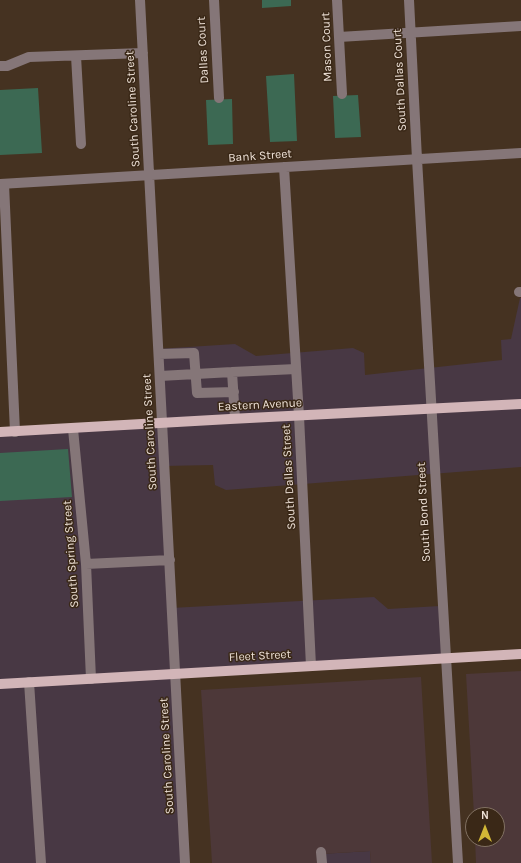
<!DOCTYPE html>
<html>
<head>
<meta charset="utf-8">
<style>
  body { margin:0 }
  #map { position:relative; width:521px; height:863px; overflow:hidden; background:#453221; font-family:Karla,sans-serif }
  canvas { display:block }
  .north { position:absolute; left:465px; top:807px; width:40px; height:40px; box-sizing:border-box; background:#3a2817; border:1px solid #827263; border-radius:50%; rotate:0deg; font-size:11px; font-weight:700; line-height:16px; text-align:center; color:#ede0d6 }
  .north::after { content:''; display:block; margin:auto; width:14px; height:18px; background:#d1b736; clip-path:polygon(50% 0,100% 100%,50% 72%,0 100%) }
</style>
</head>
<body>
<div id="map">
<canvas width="521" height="863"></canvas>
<div class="north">N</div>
</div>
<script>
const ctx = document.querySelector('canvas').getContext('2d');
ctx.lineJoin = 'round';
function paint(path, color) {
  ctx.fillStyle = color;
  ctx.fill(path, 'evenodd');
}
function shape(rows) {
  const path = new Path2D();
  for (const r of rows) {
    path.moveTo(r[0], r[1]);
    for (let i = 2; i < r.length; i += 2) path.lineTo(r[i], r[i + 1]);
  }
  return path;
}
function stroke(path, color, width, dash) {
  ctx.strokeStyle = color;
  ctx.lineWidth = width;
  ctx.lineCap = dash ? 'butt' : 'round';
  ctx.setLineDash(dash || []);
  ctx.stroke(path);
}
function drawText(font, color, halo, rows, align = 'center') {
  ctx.font = font + ' Karla,sans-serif';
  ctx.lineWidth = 3;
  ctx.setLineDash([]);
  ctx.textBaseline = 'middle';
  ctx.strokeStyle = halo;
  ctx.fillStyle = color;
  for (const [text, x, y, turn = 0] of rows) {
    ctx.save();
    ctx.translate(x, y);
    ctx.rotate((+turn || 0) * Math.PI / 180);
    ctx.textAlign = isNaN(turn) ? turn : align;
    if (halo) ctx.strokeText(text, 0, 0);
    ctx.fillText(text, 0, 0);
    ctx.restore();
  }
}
const commercial = shape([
  [520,298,521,298,521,467,226,490,215,485,213,465,163,466,171,608,374,597,388,609,440,606,444,660,176,674,186,863,0,863,0,433,161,425,157,349,235,344,256,356,353,348,364,353,365,375,502,360,501,340,511,339],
  [370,851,371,863,321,863,320,854]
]);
const industrial = shape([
  [521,671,521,863,476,863,475,839,497,839,497,815,474,815,466,674],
  [421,677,432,863,371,863,370,851,320,854,321,863,212,863,201,690]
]);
const green = shape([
  [262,0,291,0,291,6,262,8],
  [294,74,297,141,270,142,266,76],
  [38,88,42,153,0,155,0,90],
  [358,95,361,137,335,138,333,96],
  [232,99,233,144,208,145,206,100],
  [68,449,72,497,0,501,0,453]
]);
const minor = shape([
  [140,0,185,863],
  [214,0,219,98],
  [337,0,342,94],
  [409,0,417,159,458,863],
  [339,37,521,26],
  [76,56,81,144],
  [0,66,7,66,29,57,143,53],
  [284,167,299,416,311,666],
  [0,184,521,153],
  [4,184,15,432],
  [519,292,521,292],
  [159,354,194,353,197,393,234,392],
  [160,376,232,372],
  [235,418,232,372,296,369],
  [73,429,86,564,91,679],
  [86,564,170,560],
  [29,682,41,863],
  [321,852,322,863]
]);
const major = shape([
  [0,432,230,419,521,404],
  [0,684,521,654]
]);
const streetNames = [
  ["Mason Court",327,47,-92],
  ["Dallas Court",203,50,-93],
  ["South Dallas Court",400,80,-93],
  ["South Caroline Street",133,109,-93],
  ["Bank Street",260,156,-4],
  ["Eastern Avenue",260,405,-3],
  ["South Caroline Street",150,432,-93],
  ["South Dallas Street",289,477,-93],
  ["South Bond Street",424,512,-93],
  ["South Spring Street",71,554,-94],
  ["Fleet Street",260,656,-3],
  ["South Caroline Street",167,756,-93]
];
paint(commercial, '#483844');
paint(industrial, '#4d3839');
paint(green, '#3c6953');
stroke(minor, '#857678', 10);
stroke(major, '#d2b5b8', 10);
drawText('12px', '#ede0d6', '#3a2817', streetNames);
</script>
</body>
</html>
